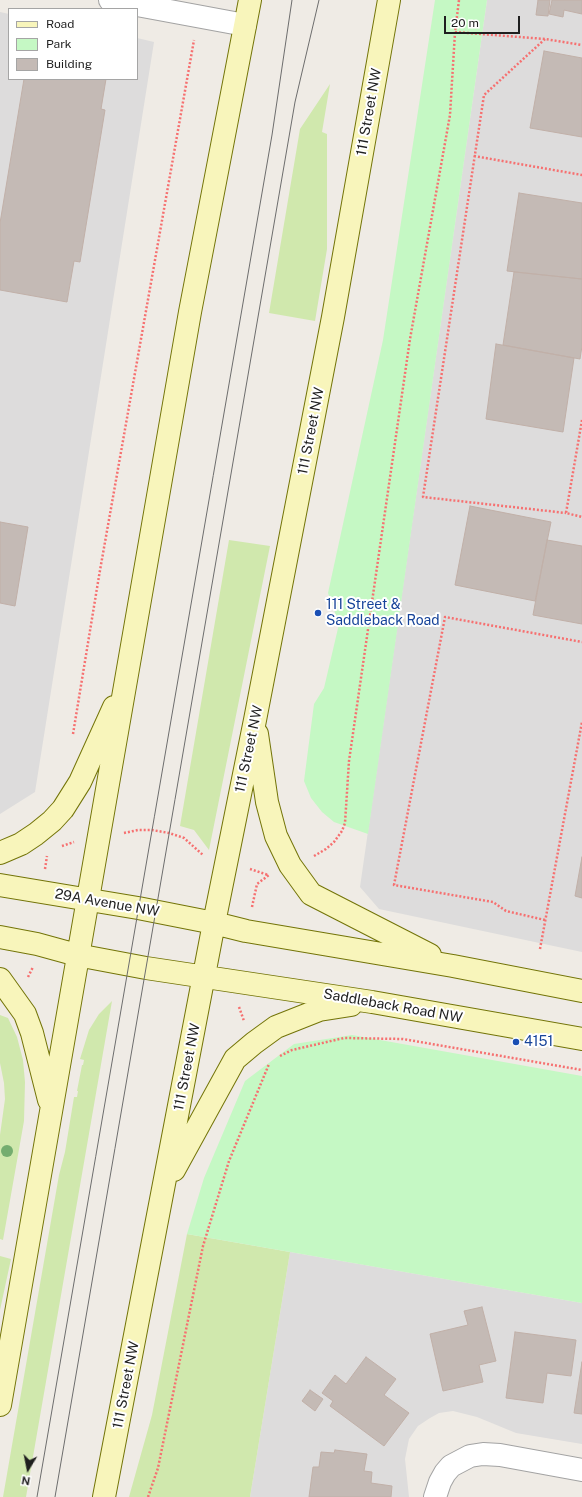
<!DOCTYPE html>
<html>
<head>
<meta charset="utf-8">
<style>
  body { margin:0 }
  #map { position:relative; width:582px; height:1497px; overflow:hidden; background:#efebe5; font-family:"Public Sans",sans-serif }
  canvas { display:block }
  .legend { position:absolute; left:8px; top:8px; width:130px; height:72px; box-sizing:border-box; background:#fff; border:1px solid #a5a5a5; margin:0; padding:5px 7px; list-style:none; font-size:12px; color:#1f1f1f }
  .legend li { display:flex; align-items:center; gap:8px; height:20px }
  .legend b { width:20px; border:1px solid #a5a5a5 }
  .north { position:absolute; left:8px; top:1449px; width:40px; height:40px; -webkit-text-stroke:3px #fff; paint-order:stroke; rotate:190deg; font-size:11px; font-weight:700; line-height:16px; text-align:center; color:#1f1f1f }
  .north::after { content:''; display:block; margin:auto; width:14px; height:18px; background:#1f1f1f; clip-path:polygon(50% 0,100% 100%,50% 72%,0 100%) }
  .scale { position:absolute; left:444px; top:16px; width:76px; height:18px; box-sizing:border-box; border:2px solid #1f1f1f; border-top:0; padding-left:5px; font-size:12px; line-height:14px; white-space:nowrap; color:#1f1f1f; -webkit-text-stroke:3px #fff; paint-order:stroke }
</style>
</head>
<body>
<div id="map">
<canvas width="582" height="1497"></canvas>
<ul class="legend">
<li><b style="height:5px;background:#f8f5bb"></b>Road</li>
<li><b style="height:11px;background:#c5f8c4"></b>Park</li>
<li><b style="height:11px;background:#c4bab5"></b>Building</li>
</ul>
<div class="north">N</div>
<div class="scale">20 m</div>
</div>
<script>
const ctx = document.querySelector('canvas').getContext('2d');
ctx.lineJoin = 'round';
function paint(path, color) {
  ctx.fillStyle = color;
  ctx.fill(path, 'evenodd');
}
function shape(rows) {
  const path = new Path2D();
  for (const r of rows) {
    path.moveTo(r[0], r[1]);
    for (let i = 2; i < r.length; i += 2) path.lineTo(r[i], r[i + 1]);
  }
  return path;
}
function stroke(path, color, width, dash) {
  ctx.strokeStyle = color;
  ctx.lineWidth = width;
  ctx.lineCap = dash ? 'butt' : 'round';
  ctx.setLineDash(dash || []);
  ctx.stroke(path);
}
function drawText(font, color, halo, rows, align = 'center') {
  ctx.font = font + ' "Public Sans",sans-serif';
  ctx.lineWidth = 4;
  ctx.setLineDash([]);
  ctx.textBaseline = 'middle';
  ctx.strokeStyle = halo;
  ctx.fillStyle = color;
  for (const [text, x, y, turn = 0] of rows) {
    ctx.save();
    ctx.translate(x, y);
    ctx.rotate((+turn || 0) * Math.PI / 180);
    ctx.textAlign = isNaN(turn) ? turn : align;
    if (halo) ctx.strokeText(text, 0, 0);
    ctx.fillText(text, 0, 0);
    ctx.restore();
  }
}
const residential = shape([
  [487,0,582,0,582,952,379,909,360,887],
  [0,12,9,14,9,79,137,79,137,38,154,42,35,792,0,814],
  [290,1252,582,1303,582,1444,516,1433,477,1417,453,1411,439,1413,430,1418,418,1426,409,1439,405,1459,409,1497,250,1497]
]);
const grass = shape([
  [330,84,322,132,327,134,327,249,315,321,269,313,300,129],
  [229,540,270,546,209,850,194,830,180,826],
  [112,1001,26,1497,3,1497,59,1175,65,1152,74,1097,77,1097,78,1091,77,1091,82,1065,83,1065,84,1060,80,1059,89,1030,99,1014],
  [0,1015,8,1018,17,1037,23,1060,25,1082,24,1121,3,1240,0,1239,0,1135,5,1099,4,1083,0,1063],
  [187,1234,290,1252,250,1497,129,1497,152,1415],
  [0,1256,11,1259,0,1310]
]);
const park = shape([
  [435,0,487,0,368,834,334,822,322,812,311,798,304,781,314,704,324,688,339,624,328,593,383,340],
  [352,1035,582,1076,582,1303,187,1234,204,1178,245,1081,294,1044]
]);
const building = shape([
  [538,0,550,0,548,16,536,15,538,0],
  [552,0,582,0,582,14,564,10,563,17,549,14,552,0],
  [544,51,582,58,582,137,530,128,544,51],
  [24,79,106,79,101,109,105,110,80,262,74,261,67,302,0,290,0,223,24,79],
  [519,193,582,203,582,279,507,271,519,193],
  [514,272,582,279,582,346,580,359,503,345,514,272],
  [496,344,574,358,563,432,486,419,496,344],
  [470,506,551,522,535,601,455,585,470,506],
  [0,522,28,527,15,606,0,603,0,522],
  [547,540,582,546,582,624,533,615,547,540],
  [582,857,582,898,575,896,582,857],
  [482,1307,496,1361,479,1365,483,1382,443,1391,430,1334,468,1325,464,1311,482,1307],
  [515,1332,576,1340,571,1376,547,1373,543,1403,506,1398,515,1332],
  [366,1357,396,1379,384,1395,409,1413,384,1446,330,1406,333,1401,322,1393,335,1375,346,1384,366,1357],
  [582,1362,582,1414,574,1413,582,1362],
  [310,1390,323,1399,315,1411,302,1401,310,1390],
  [335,1450,367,1454,364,1471,372,1472,371,1483,392,1486,391,1497,309,1497,313,1467,319,1467,321,1452,334,1453,335,1450]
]);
const path = shape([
  [455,32,545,39,582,45],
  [545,39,484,95,423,497,566,513],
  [474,156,582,175],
  [582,420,566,513,582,517],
  [73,734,99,576,194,40],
  [124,833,138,830,152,830,169,833,184,838,203,855],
  [62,846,74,842],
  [314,856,326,849,334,842,342,831,345,823,349,761,410,339,450,115,455,32,459,0],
  [45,869,47,856],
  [250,869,268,875],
  [252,907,257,884,269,875],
  [545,920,506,911,493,902,394,885,445,617,582,642],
  [540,949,582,722],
  [28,977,33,967],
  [239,1007,244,1021],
  [280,1056,292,1050,344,1038,403,1039,582,1070],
  [148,1497,158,1468,203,1246,229,1161,269,1064]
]);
const street = shape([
  [110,0,245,25],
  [435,1497,440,1482,445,1473,451,1466,470,1456,483,1454,500,1455,582,1470]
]);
const secondary = shape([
  [257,734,267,802,276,836,290,865,311,894,430,955],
  [0,853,21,844,36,834,52,821,63,809,80,782,114,707],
  [0,885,138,908,214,923,246,931,453,966,582,991],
  [0,937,37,944,77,955,146,968,372,1002,582,1039],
  [0,979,25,1014,32,1033,49,1100],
  [174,1170,235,1059,254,1043,276,1027,319,1010,351,1005],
  [0,1405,190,312,250,0],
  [104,1497,214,923,255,720,333,317,389,0]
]);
const tram = shape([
  [37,1497,272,135,292,0],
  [55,1497,295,102,319,0]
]);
const trees = [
  [7,1151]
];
const markers = [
  [318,613,4,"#1a4fb4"],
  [516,1042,4,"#1a4fb4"]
];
const streetNames = [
  ["111 Street NW",369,112,-80],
  ["111 Street NW",311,431,-79],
  ["111 Street NW",249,749,-78],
  ["29A Avenue NW",107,903,10],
  ["Saddleback Road NW",393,1006,10],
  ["111 Street NW",187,1067,-79],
  ["111 Street NW",126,1385,-79]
];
const transitNames = [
  ["111 Street &",326,605],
  ["Saddleback Road",326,621],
  ["4151",524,1042]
];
paint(residential, '#dddcdc');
paint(grass, '#d0e8ad');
paint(park, '#c5f8c4');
paint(building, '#c4bab5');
stroke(building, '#c1b0a8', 1);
stroke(street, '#a3a3a3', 24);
stroke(secondary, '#737408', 24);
stroke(path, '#f67070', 2.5, [2, 2]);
stroke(street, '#fff', 22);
stroke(secondary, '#f8f5bb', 22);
stroke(tram, '#6d6d6d', 1);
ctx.fillStyle = '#74ad6f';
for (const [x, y] of trees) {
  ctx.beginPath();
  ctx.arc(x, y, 6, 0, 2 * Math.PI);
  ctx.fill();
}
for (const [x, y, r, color] of markers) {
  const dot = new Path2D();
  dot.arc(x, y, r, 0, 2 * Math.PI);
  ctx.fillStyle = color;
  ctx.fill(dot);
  stroke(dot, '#fff', 1.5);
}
drawText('14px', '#1f1f1f', '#fff', streetNames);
drawText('14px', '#164399', '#fff', transitNames, 'left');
</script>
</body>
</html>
